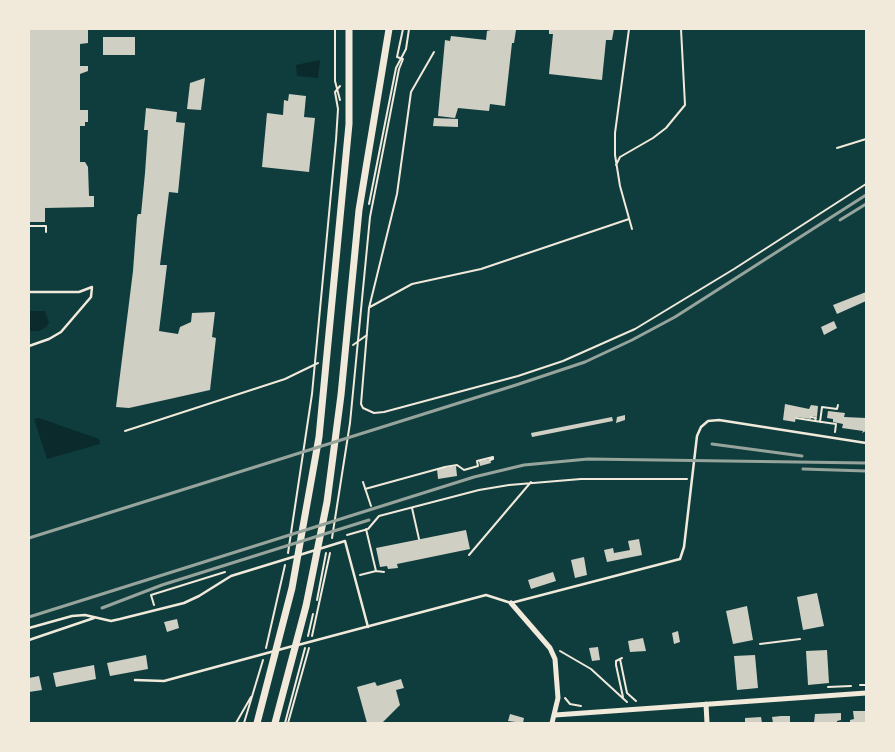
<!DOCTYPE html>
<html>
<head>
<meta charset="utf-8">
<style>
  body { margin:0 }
  #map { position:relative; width:895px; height:752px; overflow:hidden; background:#0f3d3e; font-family:"Fira Sans Condensed",sans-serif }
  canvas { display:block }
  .frame { position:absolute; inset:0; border:30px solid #f1e9da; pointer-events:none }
</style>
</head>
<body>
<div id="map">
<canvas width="895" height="752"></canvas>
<div class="frame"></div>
</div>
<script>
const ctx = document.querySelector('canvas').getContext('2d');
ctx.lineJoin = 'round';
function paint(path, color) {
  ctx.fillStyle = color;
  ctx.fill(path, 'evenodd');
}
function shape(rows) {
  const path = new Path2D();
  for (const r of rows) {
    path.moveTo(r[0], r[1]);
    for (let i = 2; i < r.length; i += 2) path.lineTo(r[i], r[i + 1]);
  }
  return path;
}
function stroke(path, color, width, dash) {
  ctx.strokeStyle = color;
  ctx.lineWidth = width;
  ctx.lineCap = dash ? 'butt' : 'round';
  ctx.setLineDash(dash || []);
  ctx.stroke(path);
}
const water = shape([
  [320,60,318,78,297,76,296,65],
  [29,311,45,311,49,323,46,327,39,331,29,331],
  [39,418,99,439,100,444,47,459,34,419]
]);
const building = shape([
  [29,29,88,29,88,43,80,44,80,66,88,66,88,71,80,74,80,110,88,110,88,122,85,122,85,126,80,126,80,162,85,162,88,167,89,196,94,196,94,207,45,208,45,222,29,222],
  [494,29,516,30,514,43,512,43,505,106,490,104,489,111,458,108,455,118,438,116,445,40,450,41,451,36,486,40,487,31],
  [549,29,614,29,612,40,606,40,602,80,549,74,553,34,549,34],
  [103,37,135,37,135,55,103,55],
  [205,78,201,110,187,109,190,83],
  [289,94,306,96,304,117,315,118,309,172,262,167,267,113,283,115,284,100,288,101],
  [146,108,177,112,176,122,185,123,178,193,169,192,160,265,167,265,159,331,178,334,180,327,191,322,192,313,215,312,212,337,216,338,210,390,129,408,116,407,133,271,137,217,138,214,141,214,145,173,148,130,144,130],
  [434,118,458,119,458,127,433,126],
  [866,292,866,301,837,314,833,305],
  [834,321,837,328,824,335,821,327],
  [785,404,809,409,811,405,818,406,817,417,811,416,811,419,796,417,795,422,783,420],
  [828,411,845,413,844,417,866,418,866,431,862,433,863,431,842,428,843,424,833,422,833,419,827,418],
  [625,415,625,420,616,423,617,417],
  [612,417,613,421,532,437,531,433],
  [490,459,491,463,480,466,479,461],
  [456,466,457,476,438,479,437,469],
  [466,530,470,549,397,564,398,568,388,569,387,566,380,567,376,548],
  [639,539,642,555,607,562,604,550,613,548,614,553,630,550,628,541],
  [584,557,587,575,575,578,571,560],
  [553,572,556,581,531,589,528,580],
  [817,593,824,626,803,630,797,597],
  [747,606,753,640,733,644,726,611],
  [177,619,179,628,167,632,164,622],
  [678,631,680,642,674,644,672,633],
  [643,638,646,651,630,652,628,641],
  [598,647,600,660,592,661,589,648],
  [827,650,829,683,808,685,806,651],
  [146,655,148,669,110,676,107,663],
  [755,655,758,688,737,690,734,656],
  [94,665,96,679,56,687,53,673],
  [39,676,42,690,29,692,29,678],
  [401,679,404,688,396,690,400,705,382,723,367,723,357,687,375,682,377,686],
  [853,711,866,711,866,723,850,723,850,720,854,719],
  [841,713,841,720,837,721,837,723,814,723,815,714],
  [510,714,524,718,523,723,508,721],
  [781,716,790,716,790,723,773,723,772,717],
  [761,717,762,723,745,723,745,718]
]);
const path = shape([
  [335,29,335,81,340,100],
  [629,29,615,133,615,155,620,186,632,229],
  [434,52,411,92,397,194,369,308,361,404,363,408,374,413,384,412,518,376,563,361,635,329,734,269,866,184],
  [837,148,866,139],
  [616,165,620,157,653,138,666,128,685,105,681,29],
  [369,204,396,68,406,49,409,29],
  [29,226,46,226,46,232],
  [370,307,412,284,481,269,629,219],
  [353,345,367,335],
  [811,417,816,418,815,421,836,424,835,432],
  [796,418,815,421],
  [820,422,822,407,837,409,838,405],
  [125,431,285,379,318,363],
  [445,467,457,465,464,470,478,466,477,461,493,457,493,459,490,460],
  [363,482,371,506],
  [365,489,445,467],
  [412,508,419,539],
  [366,529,376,571],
  [347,535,368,529,379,516,479,490,509,485,581,479,687,479],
  [332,538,350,423,370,217,399,69,403,59,397,57,403,29],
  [288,553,312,394,336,140,338,109,335,92,340,86],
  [469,555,531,482],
  [360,575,376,571,384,572],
  [317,600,326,553],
  [154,605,151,595,225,572],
  [308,636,313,614],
  [312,636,330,553],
  [760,644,800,639],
  [266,648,285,565],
  [560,651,591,669,627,702],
  [622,658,616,661,616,665,623,697],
  [620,659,627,693,636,701],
  [860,685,866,685],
  [828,687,851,686],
  [565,698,570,704,581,706],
  [236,723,251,697],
  [244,723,263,660],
  [285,723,305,648],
  [288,723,309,648]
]);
const service = shape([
  [29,292,79,292,92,287],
  [29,346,49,339,61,332,91,297,92,287],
  [29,628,72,616,85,615,111,621,120,619,184,603,199,596,231,576,345,541,368,627],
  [29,640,94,618],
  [298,645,486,595,511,603,680,559,684,547,697,436,701,427,708,421,719,420,866,443],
  [135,680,164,681,293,646]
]);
const minor = shape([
  [511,603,550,648,555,659,558,698,552,723],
  [706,704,707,723],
  [555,715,866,693]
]);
const secondary = shape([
  [257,723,292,588,319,437,349,124,349,29],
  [275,723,306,606,327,502,341,395,359,210,389,29]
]);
const rail = shape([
  [840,220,866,204],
  [712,444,802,456],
  [803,469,866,471],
  [29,538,516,385,585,362,632,340,675,317,866,195],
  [102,608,162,585,369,520],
  [29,617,474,477,524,465,588,459,866,463]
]);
paint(water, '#0a2a2b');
paint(building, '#cfcfc3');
stroke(path, '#f1e9da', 2);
stroke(service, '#f1e9da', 2.5);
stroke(minor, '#f1e9da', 5);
stroke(secondary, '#f1e9da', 7);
stroke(rail, '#97a49c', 3);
</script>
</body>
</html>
